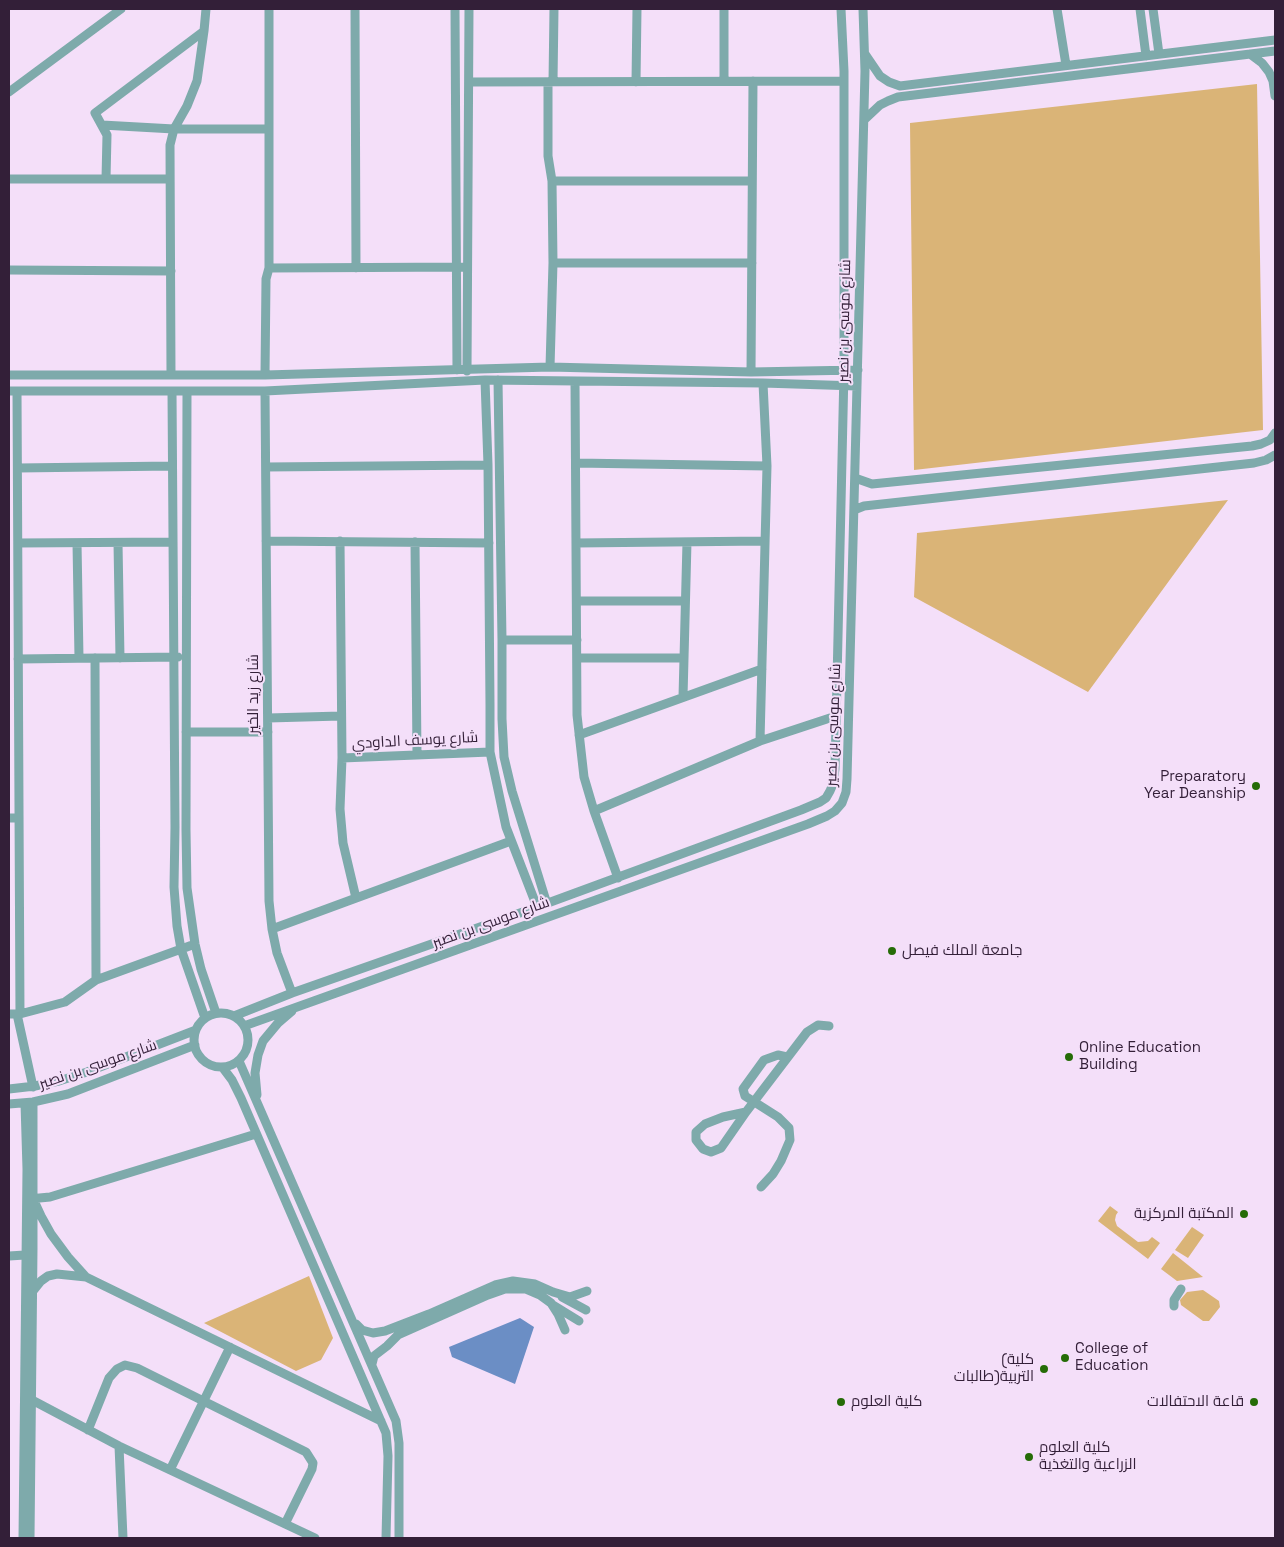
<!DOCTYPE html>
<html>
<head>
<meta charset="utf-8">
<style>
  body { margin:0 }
  #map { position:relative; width:1284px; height:1547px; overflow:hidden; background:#f4dff9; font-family:"Space Grotesk",sans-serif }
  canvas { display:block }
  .frame { position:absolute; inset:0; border:10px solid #331f38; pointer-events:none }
</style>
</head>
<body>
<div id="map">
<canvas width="1284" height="1547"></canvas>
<div class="frame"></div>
</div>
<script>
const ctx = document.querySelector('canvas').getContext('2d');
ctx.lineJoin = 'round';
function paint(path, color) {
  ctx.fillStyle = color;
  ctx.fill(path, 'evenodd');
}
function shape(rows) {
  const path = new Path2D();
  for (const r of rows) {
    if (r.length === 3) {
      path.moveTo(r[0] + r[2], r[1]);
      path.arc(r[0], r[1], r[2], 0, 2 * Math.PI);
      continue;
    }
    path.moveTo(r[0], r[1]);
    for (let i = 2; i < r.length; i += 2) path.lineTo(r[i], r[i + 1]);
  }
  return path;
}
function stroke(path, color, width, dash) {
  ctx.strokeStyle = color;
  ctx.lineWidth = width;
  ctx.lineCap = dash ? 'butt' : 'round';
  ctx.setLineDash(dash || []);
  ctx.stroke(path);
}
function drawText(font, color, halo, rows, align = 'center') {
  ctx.font = font + ' "Space Grotesk",Cairo,sans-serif';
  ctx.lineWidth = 4;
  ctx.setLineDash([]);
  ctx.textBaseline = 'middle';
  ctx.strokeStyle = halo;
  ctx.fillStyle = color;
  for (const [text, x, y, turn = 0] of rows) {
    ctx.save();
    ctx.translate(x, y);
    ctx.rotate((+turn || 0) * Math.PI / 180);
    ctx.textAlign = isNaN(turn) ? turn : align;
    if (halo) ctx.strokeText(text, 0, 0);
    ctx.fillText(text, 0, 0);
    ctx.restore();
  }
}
const green = shape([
  [1257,84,1263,430,914,470,910,123],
  [1228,500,1088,692,914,597,917,533],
  [1110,1206,1118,1212,1116,1215,1115,1220,1117,1226,1138,1242,1148,1241,1152,1237,1160,1243,1148,1259,1098,1221],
  [1192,1227,1204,1235,1188,1258,1175,1250],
  [1173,1253,1203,1277,1177,1281,1161,1269],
  [309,1276,333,1338,321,1360,296,1371,204,1323],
  [1203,1290,1219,1301,1220,1307,1209,1321,1203,1321,1181,1305,1180,1300,1187,1292]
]);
const water = shape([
  [520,1318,534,1327,515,1384,452,1357,449,1347]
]);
const minor = shape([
  [269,9,269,268,467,267],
  [355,9,356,268],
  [455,9,457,370],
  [1057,9,1066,65],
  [1140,9,1146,56],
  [1153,9,1159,54],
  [865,54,880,76,889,82,900,86,1275,40],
  [1250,54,1262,63,1269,72,1273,81,1275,96],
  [724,81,724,9],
  [469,82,844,81],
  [548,82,548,156,552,181],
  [553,82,554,9],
  [636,82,637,9],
  [9,92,121,9],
  [864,120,880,105,888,101,898,97,1275,51],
  [102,125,174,129,269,129],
  [9,179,170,179],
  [106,179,107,135,95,113,204,31],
  [553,263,752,263],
  [9,270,171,271],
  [550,367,553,263,552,181,752,181],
  [467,371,469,9],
  [751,372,753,81],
  [9,375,265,375,550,367,751,372,858,370],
  [171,375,170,145,174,129,187,106,197,81,204,31,206,9],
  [265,375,266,279,269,268],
  [485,380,488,465,490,705,490,752,506,827,537,907],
  [498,380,502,640,502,719,504,757,512,791,547,904],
  [575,381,577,715,584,777,594,811,618,878],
  [9,391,265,391,485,380,763,383,857,386],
  [17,391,20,1014],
  [172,391,175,827,174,887,177,926,181,949,205,1018],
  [187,391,186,830,187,888,195,944,201,969,216,1013],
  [265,391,269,901,272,929,277,953,292,993],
  [576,463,767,466],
  [266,467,488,465],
  [18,468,172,466],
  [855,478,872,484,1252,446,1261,444,1270,440,1275,433],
  [854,510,864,506,1254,463,1266,460,1275,455],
  [266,541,489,543],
  [340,541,342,758,340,809,343,843,356,898],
  [415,542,417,755],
  [18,543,173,542],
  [77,543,79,658],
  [118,543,120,658],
  [576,543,765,541],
  [577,601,685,601],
  [502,640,577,640],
  [95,658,96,980],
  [577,658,684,658],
  [18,659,178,657],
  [683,697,687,542],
  [268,718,341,716],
  [186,732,268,732],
  [579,735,762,669],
  [760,741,767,466,763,383],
  [342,758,490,752],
  [594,811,760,741,836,716],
  [9,818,19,818],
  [272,929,511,841],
  [221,1040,27],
  [9,1014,20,1014,65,1002,96,980,195,944],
  [17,1014,33,1087],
  [234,1016,292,993,537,907,801,810,820,802,826,798,830,791,833,784,835,769,844,371,844,71,841,9],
  [244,1026,808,824,827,816,835,811,842,803,846,792,847,779,865,71,863,9],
  [239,1061,396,1421,399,1443,399,1538],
  [223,1068,232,1080,241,1098,386,1433,388,1456,386,1538],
  [9,1089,35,1086,59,1081,87,1072,196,1030],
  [257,1095,255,1073,258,1055,263,1041,278,1023,292,1011],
  [9,1104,33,1102,68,1094,195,1045],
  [746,1112,723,1117,705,1124,696,1132,696,1140,703,1149,711,1152,721,1148,746,1112,807,1032,818,1025,829,1026],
  [761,1187,773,1174,781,1161,790,1140,789,1128,778,1117,745,1096,743,1089,764,1060,778,1055,787,1057],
  [29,1199,50,1197,256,1134],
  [35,1203,41,1216,51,1234,68,1257,86,1277],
  [9,1256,25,1255],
  [33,1291,41,1281,48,1276,57,1274,86,1277,381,1421],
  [562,1297,586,1310],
  [553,1305,579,1321],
  [1174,1306,1174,1300,1181,1289],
  [356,1324,362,1330,373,1333,385,1331,429,1314,495,1285,513,1281,535,1284,553,1292,570,1297,587,1291],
  [372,1364,374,1356,387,1346,398,1335,488,1295,505,1289,526,1289,540,1295,551,1303,558,1314,565,1330],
  [32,1400,119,1446,315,1538],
  [88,1430,109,1378,117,1369,125,1365,137,1368,306,1452,313,1463,312,1469,285,1524],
  [119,1446,123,1538],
  [170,1470,230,1347],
  [23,1538,27,1169,25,1103],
  [30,1538,33,1248,33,1102]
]);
const markers = [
  [1256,786,5,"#256c07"],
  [892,951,5,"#256c07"],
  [1069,1057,5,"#256c07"],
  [1244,1214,5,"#256c07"],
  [1065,1358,5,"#256c07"],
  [1044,1369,5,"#256c07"],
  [841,1402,5,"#256c07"],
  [1254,1402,5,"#256c07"],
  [1029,1457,5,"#256c07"]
];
const streetNames = [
  ["شارع موسى بن نصير",845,321,-89],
  ["شارع زيد الخير",254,694,-90],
  ["شارع موسى بن نصير",834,725,-88],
  ["شارع يوسف الداودي",415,741,-3],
  ["شارع موسى بن نصير",491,923,-20],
  ["شارع موسى بن نصير",98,1065,-19]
];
const poiNames = [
  ["Preparatory",1246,777,"right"],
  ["Year Deanship",1246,794,"right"],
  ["جامعة الملك فيصل",902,951],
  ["Online Education",1079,1048],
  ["Building",1079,1065],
  ["المكتبة المركزية",1234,1214,"right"],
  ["College of",1075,1349],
  ["Education",1075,1366],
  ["(كلية",1034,1360,"right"],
  ["التربية(طالبات",1034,1377,"right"],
  ["كلية العلوم",851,1402],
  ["قاعة الاحتفالات",1244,1402,"right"],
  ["كلية العلوم",1039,1448],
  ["الزراعية والتغذية",1039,1465]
];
paint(green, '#dab477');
paint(water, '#6b8ec5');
stroke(minor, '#7eaaab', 9);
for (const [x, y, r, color] of markers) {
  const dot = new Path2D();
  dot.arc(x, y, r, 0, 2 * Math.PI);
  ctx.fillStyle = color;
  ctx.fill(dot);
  stroke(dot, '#f4dff9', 2);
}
drawText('15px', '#331f38', '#f4dff9', streetNames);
drawText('15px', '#331f38', '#f4dff9', poiNames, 'left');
</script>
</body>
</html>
